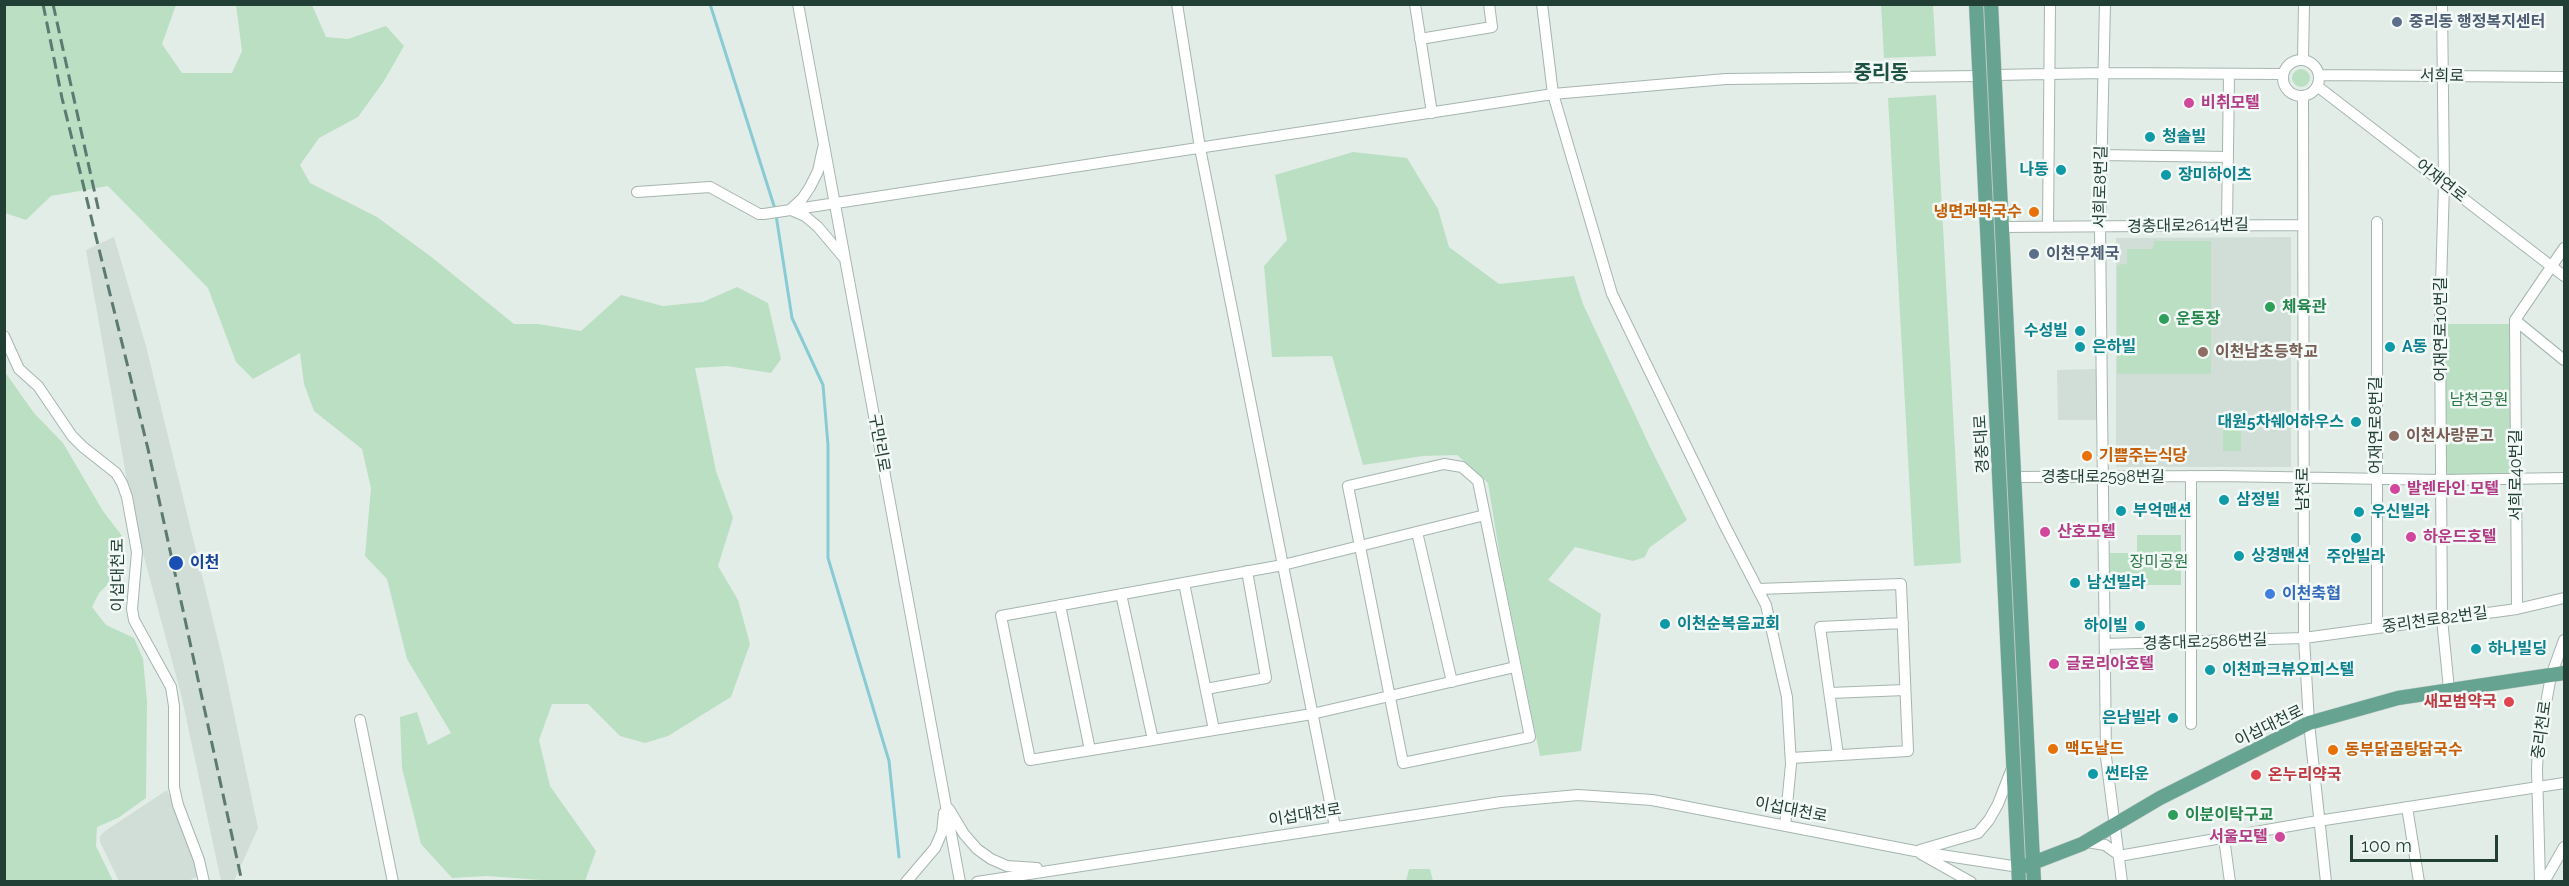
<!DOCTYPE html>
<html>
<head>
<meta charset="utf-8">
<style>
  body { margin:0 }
  #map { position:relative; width:2569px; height:886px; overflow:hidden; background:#e3ede8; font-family:Raleway,sans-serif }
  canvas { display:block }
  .frame { position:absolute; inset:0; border:6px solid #223f36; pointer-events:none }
  .scale { position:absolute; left:2350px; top:835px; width:148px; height:27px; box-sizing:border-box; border:3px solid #223f36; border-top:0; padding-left:8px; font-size:18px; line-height:21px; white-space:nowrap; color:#223f36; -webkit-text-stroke:4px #f3f9f6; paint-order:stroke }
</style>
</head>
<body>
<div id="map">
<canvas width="2569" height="886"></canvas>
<div class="frame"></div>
<div class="scale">100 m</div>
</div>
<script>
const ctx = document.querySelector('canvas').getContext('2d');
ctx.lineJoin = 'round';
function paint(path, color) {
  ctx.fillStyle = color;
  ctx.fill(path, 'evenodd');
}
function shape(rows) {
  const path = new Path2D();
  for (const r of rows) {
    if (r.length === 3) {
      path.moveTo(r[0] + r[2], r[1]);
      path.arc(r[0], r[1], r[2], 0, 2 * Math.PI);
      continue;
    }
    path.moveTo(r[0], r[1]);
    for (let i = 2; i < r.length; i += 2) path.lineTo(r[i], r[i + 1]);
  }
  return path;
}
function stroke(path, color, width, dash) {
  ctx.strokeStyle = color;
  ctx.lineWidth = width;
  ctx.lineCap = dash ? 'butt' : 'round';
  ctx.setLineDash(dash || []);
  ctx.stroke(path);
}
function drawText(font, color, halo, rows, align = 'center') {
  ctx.font = font + ' Raleway,"Noto Sans KR",sans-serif';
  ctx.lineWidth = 5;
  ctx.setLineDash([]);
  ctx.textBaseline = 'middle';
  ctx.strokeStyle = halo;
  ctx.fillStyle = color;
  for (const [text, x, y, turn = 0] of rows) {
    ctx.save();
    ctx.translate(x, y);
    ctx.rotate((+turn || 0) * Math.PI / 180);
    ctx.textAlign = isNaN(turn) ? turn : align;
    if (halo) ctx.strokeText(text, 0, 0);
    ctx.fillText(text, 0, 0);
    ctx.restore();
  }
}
const built = shape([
  [114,237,146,346,223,661,258,828,234,881,221,881,181,694,134,520,86,250],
  [2291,237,2291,467,2116,467,2116,238],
  [2096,369,2097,420,2058,420,2057,370],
  [167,790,198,863,199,876,188,881,119,881,100,842,100,836,105,831]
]);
const green = shape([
  [5,4,176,5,162,44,182,73,232,73,242,51,236,5,312,5,326,37,348,39,386,26,404,46,384,81,358,117,319,138,300,165,310,183,377,217,434,259,514,324,538,324,581,331,621,295,663,306,703,302,737,287,768,303,781,359,771,373,727,366,695,368,716,471,733,518,718,566,738,600,750,644,731,697,668,736,645,743,620,736,588,704,552,704,539,740,550,786,596,851,585,881,554,881,487,876,452,878,421,844,402,768,400,717,417,712,428,745,451,733,407,659,387,579,365,556,371,488,362,449,314,411,304,384,300,353,253,379,236,362,208,288,108,186,51,196,26,220,5,213],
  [1881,5,1933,5,1936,56,1884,58],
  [2301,78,9],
  [1936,95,1961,563,1914,566,1888,98],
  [1353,152,1407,158,1438,209,1449,247,1499,284,1574,276,1583,304,1652,451,1687,520,1649,548,1645,557,1633,561,1575,547,1548,580,1601,614,1581,751,1540,756,1502,569,1488,483,1457,455,1423,456,1363,465,1332,356,1272,357,1264,266,1287,240,1275,175],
  [2154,241,2211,241,2211,374,2117,374,2117,265,2127,264,2127,249,2153,249],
  [2445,324,2512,324,2512,475,2445,475],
  [5,372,34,413,63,443,103,511,122,536,121,571,99,593,92,607,106,625,134,638,143,659,147,701,146,798,118,818,97,827,96,846,113,881,5,881],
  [2241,417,2241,451,2223,451,2223,418],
  [2137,535,2181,535,2181,585,2110,585,2110,553,2137,553],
  [1409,869,1430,869,1433,881,1406,881]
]);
const stream = shape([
  [710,4,775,209],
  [776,215,792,318,823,385,828,445,828,558,889,761,899,857]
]);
const minor = shape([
  [798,4,960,882],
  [1177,4,1200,148,1335,827],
  [1415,4,1432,113],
  [1542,4,1553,94,1612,294,1725,526,1766,605,1787,697,1791,764,1785,826],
  [2105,4,2100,227,2106,757,2122,882],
  [2442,4,2444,184,2440,319,2442,619,2449,689],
  [1420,39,1492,27,1489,4],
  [2301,78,18],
  [2303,60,2304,4],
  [1995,75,2103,73,2283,74],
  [2319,75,2564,77],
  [2317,86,2564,276],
  [2303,96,2304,638,2309,723,2326,882],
  [2101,155,2228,157],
  [637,192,710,187,759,214,764,214,1553,94,1726,79,1980,76],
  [791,209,802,199,810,187,818,171,823,148],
  [791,210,805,216,818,227,845,259],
  [2377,222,2377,628],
  [2227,225,2229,74],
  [2002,227,2303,225],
  [2048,227,2050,4],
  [2515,320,2564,360],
  [4,336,19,369,38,386,72,436,83,447,116,473,122,483,127,497,137,552,132,609,134,620,171,687,174,706,174,787,178,805,199,860,204,882],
  [1444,464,1462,467,1478,481,1530,737,1403,763,1348,486,1444,464],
  [2191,476,2191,724],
  [2015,477,2221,476,2442,480,2564,478],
  [1485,515,1283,565,1001,616,1030,760,1312,714,1515,667],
  [1417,532,1452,682],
  [1184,583,1214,730],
  [1758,589,1901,584,1908,751,1791,758],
  [1121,594,1153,740],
  [1060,605,1090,750],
  [2517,609,2515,320,2564,248],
  [2105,644,2304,638,2517,609,2564,598],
  [1206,689,1266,678,1247,571],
  [1830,693,1905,690],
  [360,720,393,882],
  [1838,755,1820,627,1903,623],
  [2407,807,2419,882],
  [949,809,964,834,977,849,991,859,1007,866,1037,868],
  [2224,838,2230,882],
  [2087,842,2105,845,2119,855],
  [1920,850,1978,833,1989,820,1998,804,2012,768],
  [1921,854,1971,882],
  [2119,856,2318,821,2564,783],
  [906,882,935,848,942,832,944,813],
  [977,882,1501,802,1578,795,1652,800,1915,851,2019,867],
  [2540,882,2537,770,2538,746,2551,676,2564,640],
  [2544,882,2564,847]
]);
const major = shape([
  [1976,4,2019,882],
  [1991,4,2034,882],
  [2025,866,2082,844,2160,798,2309,723,2398,698,2564,673]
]);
const rail = shape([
  [43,4,62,98,148,449,242,882],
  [53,4,99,212]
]);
const markers = [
  [2397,22,6,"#5c6f8a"],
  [2189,103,6,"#d1479c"],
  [2150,137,6,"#0f9aa8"],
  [2061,170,6,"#0f9aa8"],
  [2166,175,6,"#0f9aa8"],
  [2034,212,6,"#e8710a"],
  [2034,254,6,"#5c6f8a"],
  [2270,307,6,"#2e9e5b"],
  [2164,319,6,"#2e9e5b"],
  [2080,331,6,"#0f9aa8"],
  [2080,347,6,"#0f9aa8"],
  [2390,347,6,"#0f9aa8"],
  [2203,352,6,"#8d6e63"],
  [2356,422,6,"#0f9aa8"],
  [2394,436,6,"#8d6e63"],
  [2087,456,6,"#e8710a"],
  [2395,489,6,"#d1479c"],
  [2224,500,6,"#0f9aa8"],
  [2121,511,6,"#0f9aa8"],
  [2359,512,6,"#0f9aa8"],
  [2045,532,6,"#d1479c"],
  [2411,537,6,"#d1479c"],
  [2356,538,6,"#0f9aa8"],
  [2239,556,6,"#0f9aa8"],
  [176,563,8,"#1a4fb4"],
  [2075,583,6,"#0f9aa8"],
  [2270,594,6,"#3f7fe0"],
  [1665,624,6,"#0f9aa8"],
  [2140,626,6,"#0f9aa8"],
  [2476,649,6,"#0f9aa8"],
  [2054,664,6,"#d1479c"],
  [2210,670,6,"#0f9aa8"],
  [2509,702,6,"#e0444e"],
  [2173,718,6,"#0f9aa8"],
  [2053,749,6,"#e8710a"],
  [2333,750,6,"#e8710a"],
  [2093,774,6,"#0f9aa8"],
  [2256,775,6,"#e0444e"],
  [2173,815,6,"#2e9e5b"],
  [2280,837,6,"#d1479c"]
];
const serviceNames = [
  ["중리동 행정복지센터",2409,22],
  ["이천우체국",2046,254]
];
const streetNames = [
  ["서희로",2442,76,1],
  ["어재연로",2441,181,38],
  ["서희로8번길",2101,187,-89],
  ["경충대로2614번길",2188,226,-1],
  ["어재연로10번길",2441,329,-90],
  ["어재연로8번길",2376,425,-90],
  ["구만리로",879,443,80],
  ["경충대로",1982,444,-93],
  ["서희로40번길",2516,475,-90],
  ["경충대로2598번길",2103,477],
  ["남천로",2303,489,-90],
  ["이섭대천로",118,575,-90],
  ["중리천로82번길",2435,620,-8],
  ["경충대로2586번길",2205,642,-2],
  ["이섭대천로",2269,726,-26],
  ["중리천로",2542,730,-82],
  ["이섭대천로",1791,810,11],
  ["이섭대천로",1305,815,-9]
];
const hotelNames = [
  ["비취모텔",2201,103],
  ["발렌타인 모텔",2407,489],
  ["산호모텔",2057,532],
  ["하운드호텔",2423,537],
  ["글로리아호텔",2066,664],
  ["서울모텔",2268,837,"right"]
];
const cultureNames = [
  ["청솔빌",2162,137],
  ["나동",2049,170,"right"],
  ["장미하이츠",2178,175],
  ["수성빌",2068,331,"right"],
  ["은하빌",2092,347],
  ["A동",2402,347],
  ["대원5차쉐어하우스",2344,422,"right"],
  ["삼정빌",2236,500],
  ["부억맨션",2133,511],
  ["우신빌라",2371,512],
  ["상경맨션",2251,556],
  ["주안빌라",2356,557,"center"],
  ["남선빌라",2087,583],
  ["이천순복음교회",1677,624],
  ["하이빌",2128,626,"right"],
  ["하나빌딩",2488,649],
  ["이천파크뷰오피스텔",2222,670],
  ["은남빌라",2161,718,"right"],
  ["썬타운",2105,774]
];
const foodNames = [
  ["냉면과막국수",2022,212,"right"],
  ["기쁨주는식당",2099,456],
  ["맥도날드",2065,749],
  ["동부닭곰탕닭국수",2345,750]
];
const leisureNames = [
  ["체육관",2282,307],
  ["운동장",2176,319],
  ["이분이탁구교",2185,815]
];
const educationNames = [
  ["이천남초등학교",2215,352],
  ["이천사랑문고",2406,436]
];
const parkNames = [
  ["남천공원",2479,400],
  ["장미공원",2159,562]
];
const transitNames = [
  ["이천",190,563]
];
const shopNames = [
  ["이천축협",2282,594]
];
const healthNames = [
  ["새모범약국",2497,702],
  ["온누리약국",2268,775,"left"]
];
const quarterNames = [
  ["중리동",1881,73]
];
paint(built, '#d1ddd7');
paint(green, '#bbdfc3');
stroke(stream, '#89cbd4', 3);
stroke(minor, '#a5b5af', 12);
stroke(major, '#c1c9c7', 15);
stroke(minor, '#fff', 10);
stroke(major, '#66a491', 14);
stroke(rail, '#5c7a71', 3, [12, 6]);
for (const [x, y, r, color] of markers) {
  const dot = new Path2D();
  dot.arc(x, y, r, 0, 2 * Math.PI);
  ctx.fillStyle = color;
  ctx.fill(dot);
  stroke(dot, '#f3f9f6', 2);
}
drawText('bold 16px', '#4e5e75', '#f3f9f6', serviceNames, 'left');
drawText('16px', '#223f36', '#f3f9f6', streetNames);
drawText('bold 16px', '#b23c85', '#f3f9f6', hotelNames, 'left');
drawText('bold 16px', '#0d838f', '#f3f9f6', cultureNames, 'left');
drawText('bold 16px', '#c56008', '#f3f9f6', foodNames, 'left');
drawText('bold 16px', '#27864d', '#f3f9f6', leisureNames, 'left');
drawText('bold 16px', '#785e54', '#f3f9f6', educationNames, 'left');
drawText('16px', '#2a7745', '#f3f9f6', parkNames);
drawText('bold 16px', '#164399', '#f3f9f6', transitNames, 'left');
drawText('bold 16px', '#366cbe', '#f3f9f6', shopNames, 'left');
drawText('bold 16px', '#be3a42', '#f3f9f6', healthNames, 'right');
drawText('bold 20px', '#1d5243', '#f3f9f6', quarterNames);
</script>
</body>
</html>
